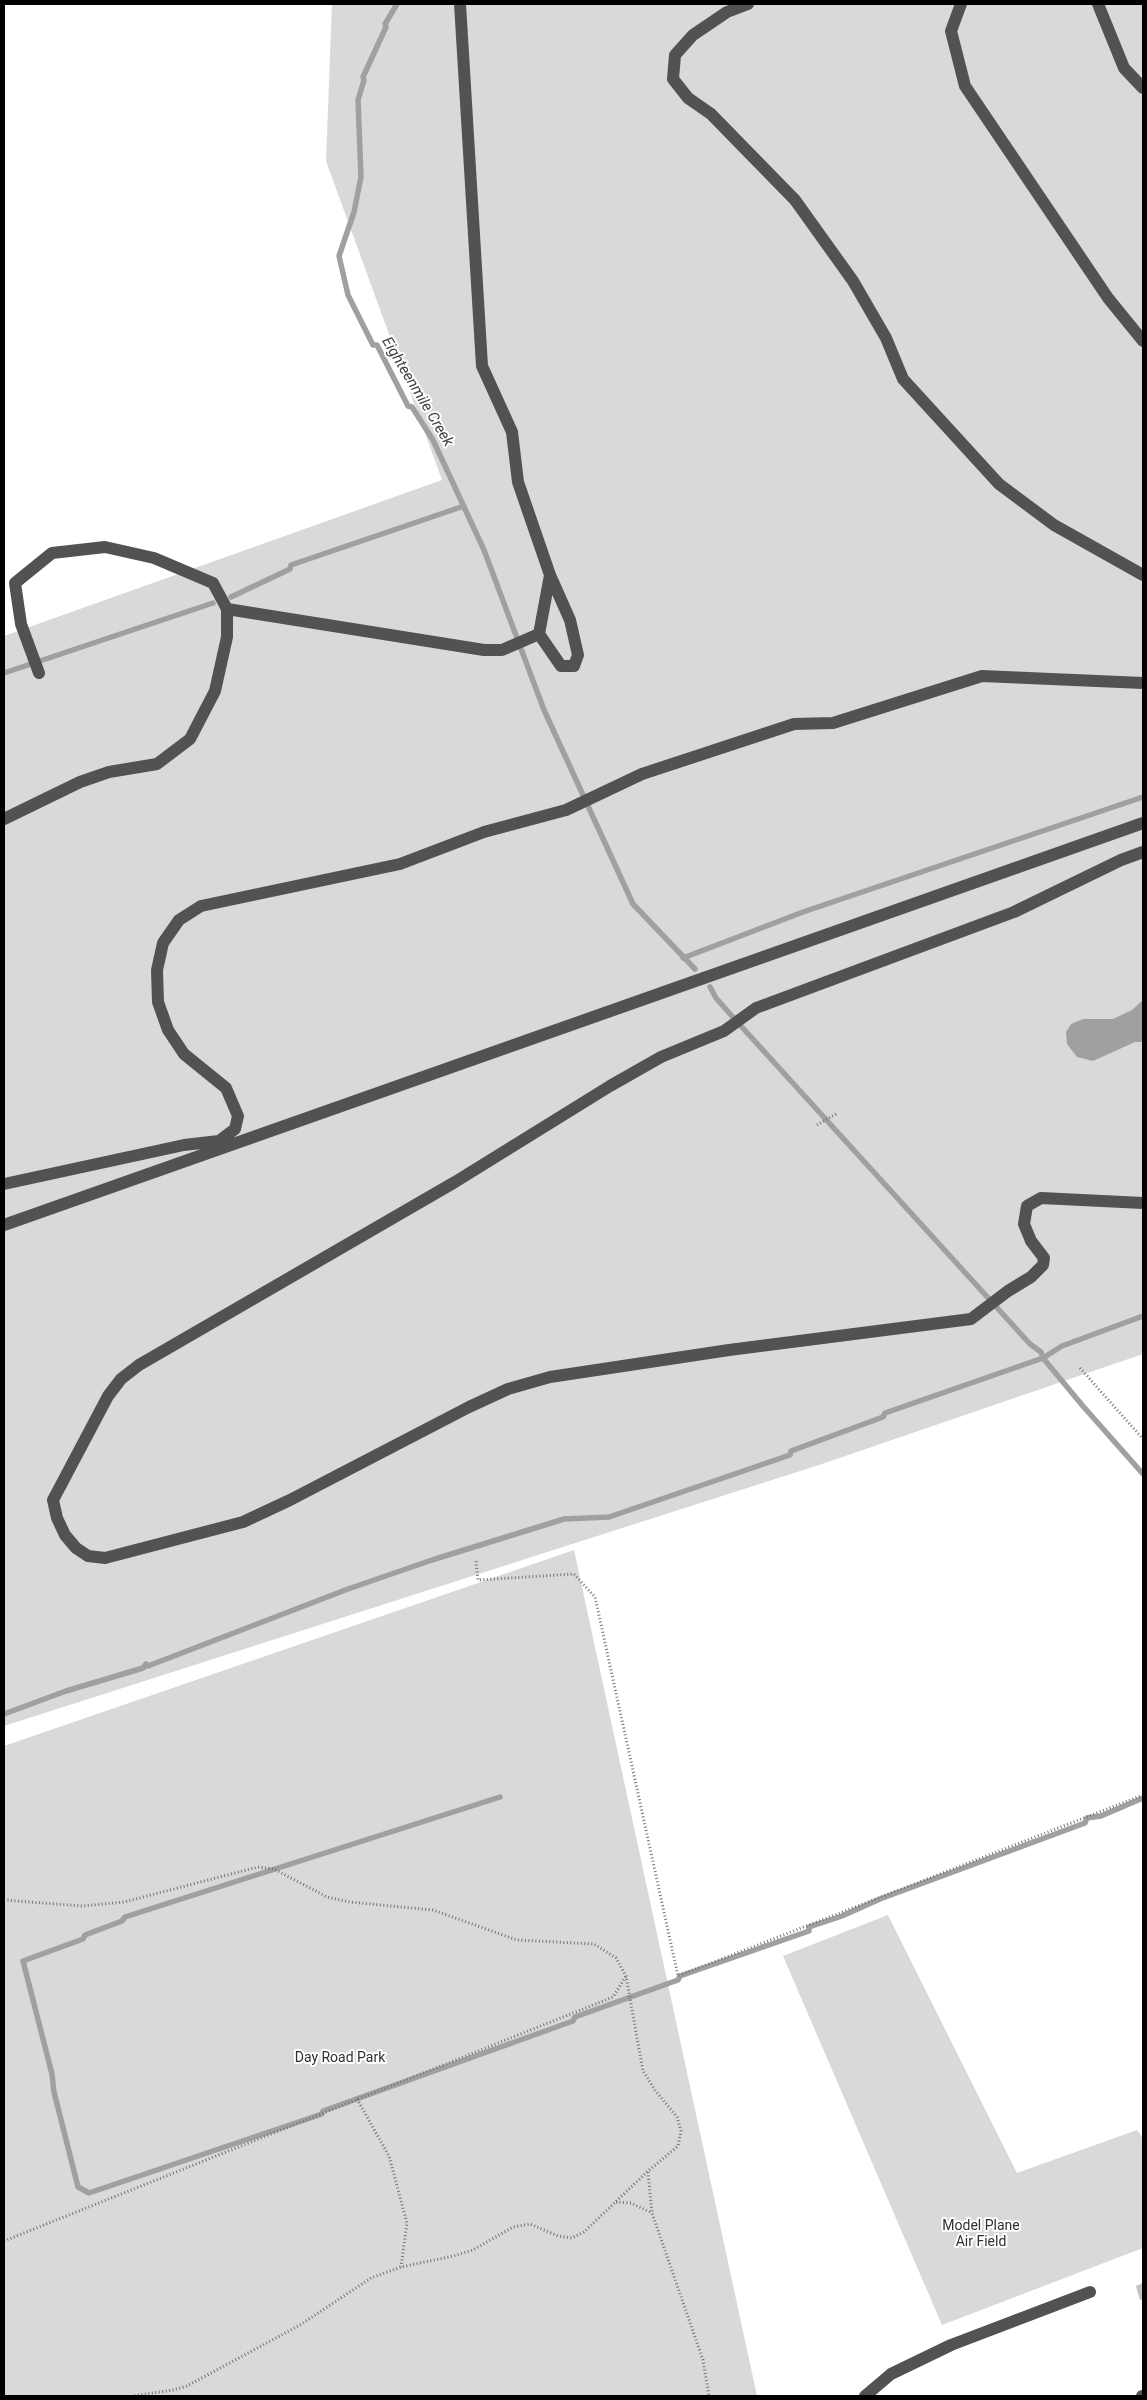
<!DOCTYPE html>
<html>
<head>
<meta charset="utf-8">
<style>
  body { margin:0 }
  #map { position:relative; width:1147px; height:2400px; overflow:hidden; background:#fff; font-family:Roboto,sans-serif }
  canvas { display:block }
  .frame { position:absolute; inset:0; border:5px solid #000; pointer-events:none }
</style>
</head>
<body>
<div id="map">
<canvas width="1147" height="2400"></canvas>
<div class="frame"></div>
</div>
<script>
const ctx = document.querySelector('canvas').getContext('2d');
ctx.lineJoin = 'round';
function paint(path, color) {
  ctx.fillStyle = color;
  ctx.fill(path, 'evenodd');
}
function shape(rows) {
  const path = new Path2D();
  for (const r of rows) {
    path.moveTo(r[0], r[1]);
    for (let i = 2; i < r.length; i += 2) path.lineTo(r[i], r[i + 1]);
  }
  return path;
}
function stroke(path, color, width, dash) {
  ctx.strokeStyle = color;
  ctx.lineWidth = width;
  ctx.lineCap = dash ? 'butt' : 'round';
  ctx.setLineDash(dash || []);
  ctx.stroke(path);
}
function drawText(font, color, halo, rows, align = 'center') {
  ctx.font = font + ' Roboto,sans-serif';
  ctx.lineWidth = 4;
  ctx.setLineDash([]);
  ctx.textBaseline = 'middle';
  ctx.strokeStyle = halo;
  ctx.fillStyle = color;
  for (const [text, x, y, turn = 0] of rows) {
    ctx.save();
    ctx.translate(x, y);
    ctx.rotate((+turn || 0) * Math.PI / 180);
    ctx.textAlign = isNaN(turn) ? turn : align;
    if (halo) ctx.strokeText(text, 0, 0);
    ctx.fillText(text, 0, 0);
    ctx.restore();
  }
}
const green = shape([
  [332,4,1143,4,1143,1354,819,1465,4,1726,4,636,442,480,326,161],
  [574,1550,757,2396,4,2396,4,1746],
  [888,1915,1017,2173,1137,2130,1143,2138,1143,2248,942,2325,783,1956]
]);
const water = shape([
  [1143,1000,1143,1042,1135,1042,1093,1061,1077,1057,1067,1044,1066,1032,1071,1024,1083,1019,1113,1019,1132,1010]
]);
const stream = shape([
  [397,4,385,24,386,27,363,77,364,80,358,100,361,177,354,212,339,256,348,295,373,345,377,345,408,406,412,407,433,440,484,550,544,710,633,904,695,969],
  [231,597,290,569,291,565,464,506],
  [4,673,213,603],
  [683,958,803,912,1143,797],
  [710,987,716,998,731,1015,1030,1344,1041,1352,1043,1358,1082,1405,1143,1474],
  [4,1714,66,1691,143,1668,146,1664,148,1666,348,1589,432,1560,564,1519,609,1517,790,1455,791,1451,883,1417,885,1413,1043,1358,1062,1346,1143,1316],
  [500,1797,125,1917,122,1921,85,1935,83,1939,23,1961,52,2074,54,2092,78,2187,89,2193,322,2114,323,2111,573,2021,575,2017,678,1980,680,1976,809,1931,809,1927,842,1916,880,1899,1085,1823,1087,1818,1101,1816,1143,1798]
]);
const building = shape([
  [1143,2283,1143,2299,1140,2300,1136,2286]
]);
const path = shape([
  [817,1125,838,1113],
  [1080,1368,1143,1439],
  [476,1561,478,1580,574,1574,595,1597,678,1976,1143,1795],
  [4,1900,82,1906,124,1902,258,1867,274,1869,327,1897,350,1902,433,1910,517,1940,594,1944,616,1958,626,1976,643,2071,655,2090,677,2117,681,2131,678,2146,648,2171,584,2232,572,2238,558,2236,530,2224,513,2227,473,2250,453,2256,401,2267,371,2278,300,2325,187,2386,173,2390,132,2396],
  [357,2099,389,2156,407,2223,401,2267],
  [648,2172,652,2213,703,2360,709,2396],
  [616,2202,631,2203,652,2213],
  [4,2241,613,1997,626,1976]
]);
const minor = shape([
  [460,4,482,366,512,432,518,482,550,575],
  [748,4,727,12,693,35,675,55,673,79,688,98,711,114,795,200,853,281,886,338,903,379,999,484,1054,525,1143,575],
  [961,4,951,31,965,86,1108,298,1143,341],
  [1098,4,1124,68,1143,88],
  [227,609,484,650,502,650,539,634,550,575,570,620,578,655,574,666,561,666,539,634],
  [4,819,80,782,109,772,157,764,190,739,215,691,227,637,227,609,213,583,154,558,105,547,52,553,15,583,21,624,39,673],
  [1143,852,1121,860,1014,912,756,1008,724,1031,661,1057,610,1086,455,1182,139,1365,121,1379,108,1396,53,1500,57,1518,65,1535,76,1548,88,1556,105,1558,243,1522,290,1500,469,1407,508,1389,550,1377,729,1350,971,1319,1008,1291,1031,1277,1043,1265,1044,1258,1031,1241,1024,1224,1027,1206,1041,1198,1143,1203],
  [4,1184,184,1145,219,1141,235,1129,238,1116,226,1088,184,1054,168,1030,158,1002,157,970,163,943,179,920,201,906,400,864,484,832,566,810,642,774,794,724,833,723,982,676,1143,683],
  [4,1225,1143,823],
  [865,2396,891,2374,951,2345,1090,2292],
  [1142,2396,1143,2396]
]);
const parkNames = [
  ["Day Road Park",340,2058],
  ["Model Plane",981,2226],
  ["Air Field",981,2242]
];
const waterNames = [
  ["Eighteenmile Creek",417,392,59]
];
paint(green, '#d9d9d9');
paint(water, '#a0a0a0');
stroke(stream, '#a0a0a0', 5.5);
paint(building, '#c2c2c2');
stroke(path, '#747474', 3, [1, 2.5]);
stroke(minor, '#525252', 12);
drawText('14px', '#303030', '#fff', parkNames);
drawText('italic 15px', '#414141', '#fff', waterNames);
</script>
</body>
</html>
